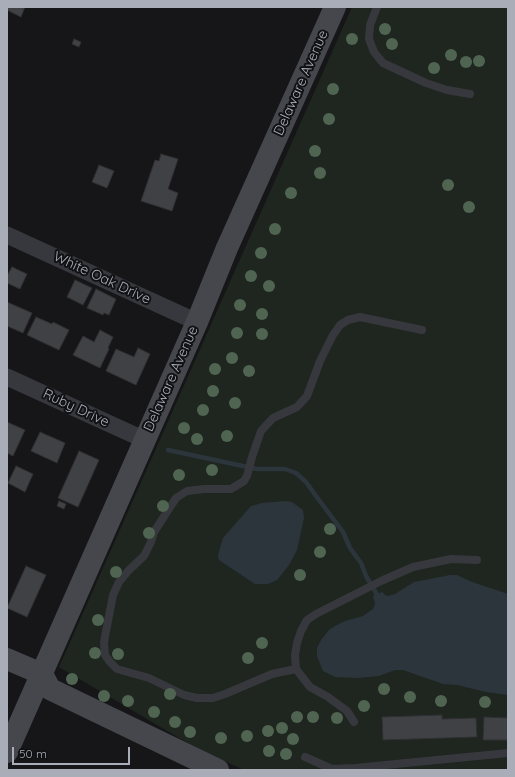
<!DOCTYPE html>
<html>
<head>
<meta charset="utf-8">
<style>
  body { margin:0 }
  #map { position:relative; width:515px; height:777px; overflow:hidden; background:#161618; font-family:Quicksand,sans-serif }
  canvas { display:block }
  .frame { position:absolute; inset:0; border:8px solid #a8adb8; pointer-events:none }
  .scale { position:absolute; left:12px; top:747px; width:118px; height:18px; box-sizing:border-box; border:2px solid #a8adb8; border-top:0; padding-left:5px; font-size:12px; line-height:14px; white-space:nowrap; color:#a8adb8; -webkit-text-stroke:3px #111113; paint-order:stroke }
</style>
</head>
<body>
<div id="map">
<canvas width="515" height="777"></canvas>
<div class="frame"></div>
<div class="scale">50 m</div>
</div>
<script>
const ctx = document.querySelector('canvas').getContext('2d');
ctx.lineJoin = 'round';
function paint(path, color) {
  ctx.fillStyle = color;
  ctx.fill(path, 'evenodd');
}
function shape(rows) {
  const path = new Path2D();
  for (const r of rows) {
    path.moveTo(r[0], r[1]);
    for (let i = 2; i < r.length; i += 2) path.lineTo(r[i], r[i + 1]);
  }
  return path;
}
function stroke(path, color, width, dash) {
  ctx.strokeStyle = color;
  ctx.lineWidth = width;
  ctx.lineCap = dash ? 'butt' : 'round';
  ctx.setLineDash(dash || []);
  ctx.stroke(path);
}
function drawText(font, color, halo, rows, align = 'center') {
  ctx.font = font + ' Quicksand,sans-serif';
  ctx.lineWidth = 4;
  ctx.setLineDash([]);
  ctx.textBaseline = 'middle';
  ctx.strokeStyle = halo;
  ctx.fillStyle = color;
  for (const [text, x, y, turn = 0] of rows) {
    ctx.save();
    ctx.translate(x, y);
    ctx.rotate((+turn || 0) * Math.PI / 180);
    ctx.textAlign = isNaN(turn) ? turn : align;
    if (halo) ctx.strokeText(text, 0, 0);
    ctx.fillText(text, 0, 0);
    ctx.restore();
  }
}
const green = shape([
  [352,7,508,7,508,770,244,770,196,748,59,667]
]);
const water = shape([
  [286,501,292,502,303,510,304,518,297,550,289,565,277,580,268,584,255,584,219,560,218,555,223,538,251,506,262,503],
  [450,575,457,575,472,582,508,594,508,695,486,692,457,685,443,684,403,670,395,670,379,676,358,678,335,677,323,671,317,656,317,648,321,640,329,630,335,626,345,621,363,616,373,609,375,604,373,596,382,592,385,595,388,596,395,594,414,582]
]);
const stream = shape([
  [168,450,257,469,285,469,296,473,306,482,316,496,343,532,350,548,361,563,366,576,379,598]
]);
const building = shape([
  [7,7,25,7,21,17,7,10,7,7],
  [74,39,81,42,79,47,72,44,74,39],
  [161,154,178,159,168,189,178,193,172,211,141,201,155,160,159,161,161,154],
  [99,165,114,171,107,188,92,182,99,165],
  [12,267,27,274,20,289,7,283,7,276,12,267],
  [75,280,92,288,83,305,67,297,75,280],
  [96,289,116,299,109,315,104,313,103,315,87,308,96,289],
  [7,302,32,313,23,333,7,326,7,302],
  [36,317,52,324,53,322,69,330,59,350,27,335,36,317],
  [100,330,113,337,108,348,109,349,100,368,73,355,83,336,94,342,100,330],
  [138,348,150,354,136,385,106,371,116,349,134,357,138,348],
  [7,422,25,430,13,456,7,453,7,422],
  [40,432,65,443,57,463,31,451,40,432],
  [79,451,99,460,78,507,58,498,79,451],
  [16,466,33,474,25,492,8,483,16,466],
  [59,501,66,504,64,509,57,506,59,501],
  [26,566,46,575,27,617,7,608,26,566],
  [442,715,442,719,476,718,477,737,383,740,382,717,442,715],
  [484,717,508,718,508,740,483,740,484,717]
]);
const lane = shape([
  [377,7,370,25,369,39,374,52,383,63,426,83,447,90,470,94],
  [296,669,272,674,225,694,213,698,197,698,184,695,149,678,117,669,110,662,105,655,104,642,113,595,119,582,129,570,144,556,151,542,154,532,176,498,187,491,204,489,231,489,244,481,247,476,252,457,261,431,273,418,297,407,307,396,320,361,333,335,340,325,348,320,360,317,422,330],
  [354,722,347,711,328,697,310,687,296,669,295,655,297,643,301,631,307,620,316,614,381,581,413,567,451,559,477,560],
  [305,757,332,769,355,768],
  [355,770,355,768,508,753]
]);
const street = shape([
  [7,235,197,322],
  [7,377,145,440]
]);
const secondary = shape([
  [7,659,42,674,50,689,218,770],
  [7,752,197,322,227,248,335,7]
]);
const trees = [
  [385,29],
  [352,39],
  [392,44],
  [451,55],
  [479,61],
  [466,62],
  [434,68],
  [333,89],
  [329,119],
  [315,151],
  [320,173],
  [448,185],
  [291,193],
  [469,207],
  [275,229],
  [261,253],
  [251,276],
  [269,286],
  [240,305],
  [262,314],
  [237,333],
  [262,334],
  [232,358],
  [215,369],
  [249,371],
  [213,391],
  [235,403],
  [203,410],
  [184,428],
  [227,436],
  [197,439],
  [212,470],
  [179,475],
  [163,506],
  [330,529],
  [149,533],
  [320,552],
  [116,572],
  [300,575],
  [98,620],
  [262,643],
  [95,653],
  [118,654],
  [248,658],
  [72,679],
  [384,689],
  [170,694],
  [104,696],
  [410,697],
  [128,701],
  [441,701],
  [485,702],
  [364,706],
  [154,712],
  [297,717],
  [313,717],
  [337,718],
  [175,722],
  [282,728],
  [268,731],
  [190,732],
  [247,736],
  [221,738],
  [293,739],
  [269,751],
  [286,754]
];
const streetNames = [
  ["Delaware Avenue",301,83,-66],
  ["White Oak Drive",102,278,25],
  ["Delaware Avenue",171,379,-66],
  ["Ruby Drive",76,408,25]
];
paint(green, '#1e261f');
paint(water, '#2c353c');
stroke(stream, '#2c353c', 4.5);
paint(building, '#404145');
stroke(building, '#303034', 1);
stroke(lane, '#37383d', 8);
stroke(street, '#37383d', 17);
stroke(secondary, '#45474d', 22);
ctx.fillStyle = '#506452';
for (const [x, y] of trees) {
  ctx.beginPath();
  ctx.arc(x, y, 6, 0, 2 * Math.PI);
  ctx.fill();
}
drawText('14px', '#a8adb8', '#111113', streetNames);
</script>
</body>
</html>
